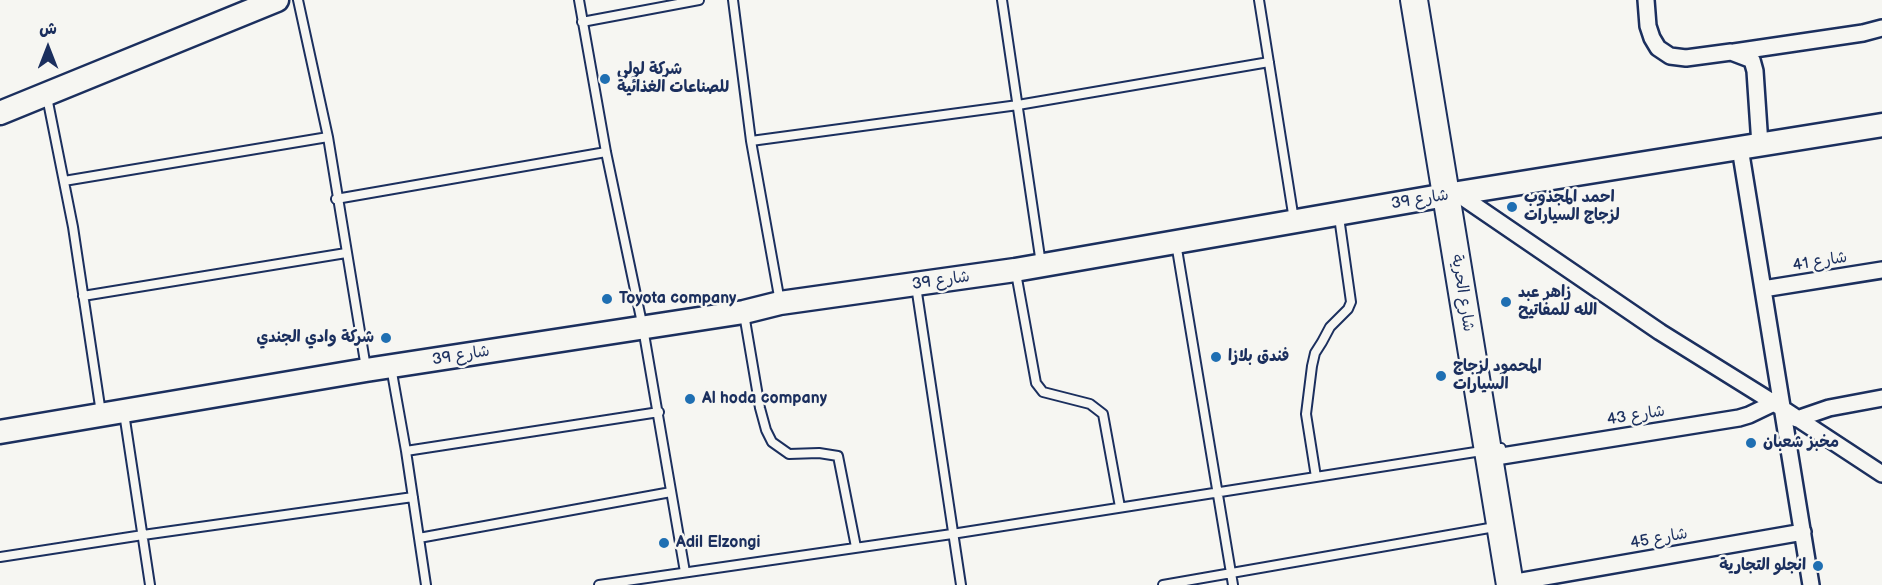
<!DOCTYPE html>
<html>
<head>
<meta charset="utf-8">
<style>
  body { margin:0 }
  #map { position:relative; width:1882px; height:585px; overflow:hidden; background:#f6f6f2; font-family:"Balsamiq Sans","Playpen Sans Arabic",sans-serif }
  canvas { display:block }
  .north { position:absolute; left:18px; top:18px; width:60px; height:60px; -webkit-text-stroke:4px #f6f6f2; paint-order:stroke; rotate:0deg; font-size:16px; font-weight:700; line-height:24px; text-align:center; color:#1b2f5e }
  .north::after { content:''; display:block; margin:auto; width:21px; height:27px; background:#1b2f5e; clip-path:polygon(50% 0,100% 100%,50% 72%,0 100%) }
</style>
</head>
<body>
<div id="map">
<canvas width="1882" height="585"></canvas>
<div class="north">ش</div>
</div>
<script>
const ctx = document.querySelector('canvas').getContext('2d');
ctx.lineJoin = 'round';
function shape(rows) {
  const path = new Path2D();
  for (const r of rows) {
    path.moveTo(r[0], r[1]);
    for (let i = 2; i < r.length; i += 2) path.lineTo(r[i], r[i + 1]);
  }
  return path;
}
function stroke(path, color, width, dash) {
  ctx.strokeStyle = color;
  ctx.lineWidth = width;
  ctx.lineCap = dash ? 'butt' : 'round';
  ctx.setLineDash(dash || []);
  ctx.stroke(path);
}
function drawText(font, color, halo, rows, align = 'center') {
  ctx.font = font + ' "Balsamiq Sans","Playpen Sans Arabic",sans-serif';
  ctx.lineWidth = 5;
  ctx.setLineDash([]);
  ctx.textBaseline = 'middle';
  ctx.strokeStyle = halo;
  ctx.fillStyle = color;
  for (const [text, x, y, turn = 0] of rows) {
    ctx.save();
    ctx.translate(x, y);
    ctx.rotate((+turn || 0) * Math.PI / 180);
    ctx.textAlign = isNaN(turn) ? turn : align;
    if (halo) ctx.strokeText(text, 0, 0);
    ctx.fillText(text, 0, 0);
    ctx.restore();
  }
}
const lane = shape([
  [298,0,328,137,366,368],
  [579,0,606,152,643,328,685,572],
  [733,0,751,141,780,302],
  [1002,0,1041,264],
  [1259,0,1294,220],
  [582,22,699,0],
  [47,97,73,227,101,413],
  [751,141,1018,105,1269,62],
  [64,181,328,137],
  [336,199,606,152],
  [1176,243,1233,585],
  [1016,273,1036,383,1043,392,1090,404,1103,414,1120,507],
  [916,286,961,585],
  [83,296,346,253],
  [744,314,760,408,766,430,772,442,789,454,819,453,838,456,856,547],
  [391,367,406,451,426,585],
  [124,413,150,585],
  [406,451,659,412],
  [1316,477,1306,414,1312,366,1315,353,1322,342,1330,327,1348,309,1351,302,1339,217],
  [419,538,671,492],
  [0,557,143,535,413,497],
  [599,585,952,534,1501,448],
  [1163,585,1495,527]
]);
const street = shape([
  [1646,0,1648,26,1652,38,1658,48,1670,56,1686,58,1731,52,1752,60,1755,71,1760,145],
  [1734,52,1863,33,1882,28],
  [1740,148,1811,585],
  [1458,194,1660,332,1774,403,1882,474],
  [1763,289,1882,270],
  [1797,419,1829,408,1882,398],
  [1502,456,1739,418,1749,415,1774,403],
  [1522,581,1803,532]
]);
const secondary = shape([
  [0,113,277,0],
  [0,432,366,370,744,312,780,303,1015,270,1446,195,1882,125]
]);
const primary = shape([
  [1414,0,1510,585]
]);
const markers = [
  [605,79,6,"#1f6fb2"],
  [1512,207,6,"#1f6fb2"],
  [607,299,6,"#1f6fb2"],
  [1506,302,6,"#1f6fb2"],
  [386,338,6,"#1f6fb2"],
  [1216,357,6,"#1f6fb2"],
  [1441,376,6,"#1f6fb2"],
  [690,399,6,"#1f6fb2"],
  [1751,443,6,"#1f6fb2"],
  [664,543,6,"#1f6fb2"],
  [1818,566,6,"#1f6fb2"]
];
const poiNames = [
  ["شركة لولي",617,70],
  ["للصناعات الغذائية",617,88],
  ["احمد المجذوب",1524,198],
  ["لزجاج السيارات",1524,216],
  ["زاهر عبد",1518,293],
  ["الله للمفاتيح",1518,311],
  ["Toyota company",619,299],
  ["شركة وادي الجندي",374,338,"right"],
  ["فندق بلازا",1228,357],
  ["المحمود لزجاج",1453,367],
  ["السيارات",1453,385],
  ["Al hoda company",702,399],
  ["مخبز شعبان",1763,443],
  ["Adil Elzongi",676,543],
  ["انجلو التجارية",1806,566,"right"]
];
const streetNames = [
  ["شارع 39",1420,200,-9],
  ["شارع 41",1820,262,-9],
  ["شارع 39",941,281,-8],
  ["شارع الحرية",1462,293,81],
  ["شارع 39",461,356,-9],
  ["شارع 43",1636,416,-9],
  ["شارع 45",1659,539,-10]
];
stroke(lane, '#1b2f5e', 12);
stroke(street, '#1b2f5e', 20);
stroke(secondary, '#1b2f5e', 27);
stroke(primary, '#1b2f5e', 30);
stroke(lane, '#f6f6f2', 8);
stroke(street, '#f6f6f2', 15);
stroke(secondary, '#f6f6f2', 22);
stroke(primary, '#f6f6f2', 26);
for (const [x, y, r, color] of markers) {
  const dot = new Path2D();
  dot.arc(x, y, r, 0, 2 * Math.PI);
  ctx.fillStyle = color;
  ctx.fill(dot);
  stroke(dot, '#f6f6f2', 2);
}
drawText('bold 16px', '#1b2f5e', '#f6f6f2', poiNames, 'left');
drawText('16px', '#1b2f5e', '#f6f6f2', streetNames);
</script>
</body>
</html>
